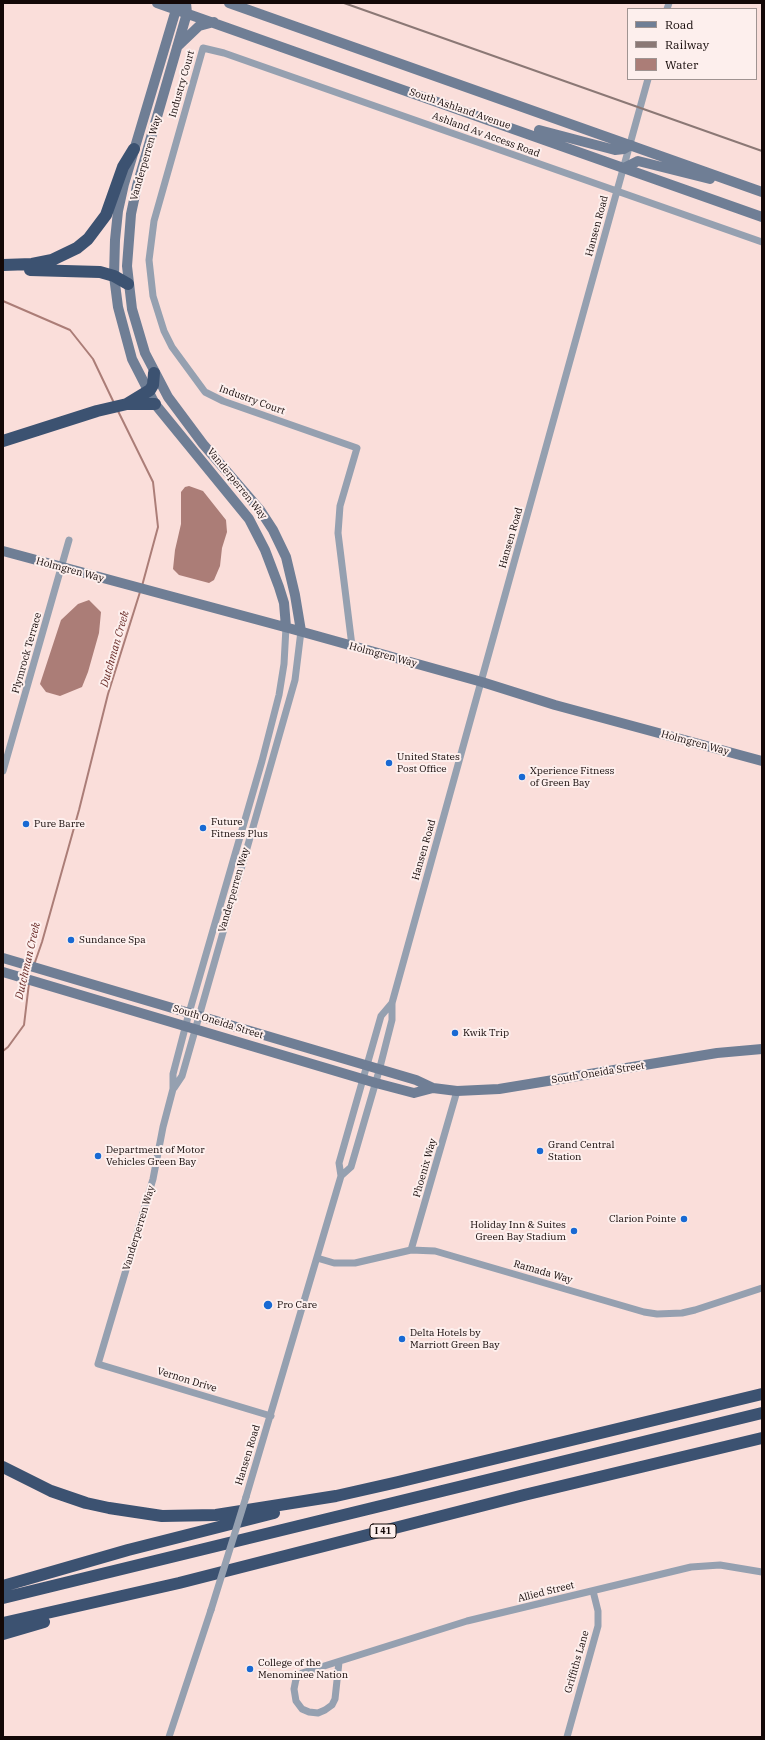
<!DOCTYPE html>
<html>
<head>
<meta charset="utf-8">
<style>
  body { margin:0 }
  #map { position:relative; width:765px; height:1740px; overflow:hidden; background:#fadeda; font-family:"IBM Plex Serif",serif }
  canvas { display:block }
  .frame { position:absolute; inset:0; border:4px solid #130807; pointer-events:none }
  .legend { position:absolute; left:627px; top:8px; width:130px; height:72px; box-sizing:border-box; background:#fdefed; border:1px solid #9f9391; margin:0; padding:5px 7px; list-style:none; font-size:12px; color:#130807 }
  .legend li { display:flex; align-items:center; gap:8px; height:20px }
  .legend b { width:20px; border:1px solid #9f9391 }
</style>
</head>
<body>
<div id="map">
<canvas width="765" height="1740"></canvas>
<div class="frame"></div>
<ul class="legend">
<li><b style="height:5px;background:#6f7e95"></b>Road</li>
<li><b style="height:5px;background:#8b7875"></b>Railway</li>
<li><b style="height:11px;background:#ab7d77"></b>Water</li>
</ul>
</div>
<script>
const ctx = document.querySelector('canvas').getContext('2d');
ctx.lineJoin = 'round';
function paint(path, color) {
  ctx.fillStyle = color;
  ctx.fill(path, 'evenodd');
}
function shape(rows) {
  const path = new Path2D();
  for (const r of rows) {
    path.moveTo(r[0], r[1]);
    for (let i = 2; i < r.length; i += 2) path.lineTo(r[i], r[i + 1]);
  }
  return path;
}
function stroke(path, color, width, dash) {
  ctx.strokeStyle = color;
  ctx.lineWidth = width;
  ctx.lineCap = dash ? 'butt' : 'round';
  ctx.setLineDash(dash || []);
  ctx.stroke(path);
}
function drawText(font, color, halo, rows, align = 'center') {
  ctx.font = font + ' "IBM Plex Serif",serif';
  ctx.lineWidth = 4;
  ctx.setLineDash([]);
  ctx.textBaseline = 'middle';
  ctx.strokeStyle = halo;
  ctx.fillStyle = color;
  for (const [text, x, y, turn = 0] of rows) {
    ctx.save();
    ctx.translate(x, y);
    ctx.rotate((+turn || 0) * Math.PI / 180);
    ctx.textAlign = isNaN(turn) ? turn : align;
    if (halo) ctx.strokeText(text, 0, 0);
    ctx.fillText(text, 0, 0);
    ctx.restore();
  }
}
const water = shape([
  [189,486,203,491,226,520,227,532,222,548,220,566,214,580,209,583,179,575,173,569,175,550,181,524,181,492,185,487],
  [89,600,101,612,99,633,88,672,82,687,60,696,46,692,40,684,61,620,78,604]
]);
const stream = shape([
  [3,301,70,330,93,359,114,403],
  [118,411,153,482,158,527,142,586],
  [34,965,42,942,79,810,108,694,140,592],
  [3,1051,8,1047,24,1025,29,983]
]);
const street = shape([
  [667,9,669,3],
  [352,646,338,533,340,506,357,448,223,401,205,392,172,347,164,331,153,296,149,260,154,221,203,48,224,53,762,242],
  [3,771,69,540],
  [174,1088,182,1076,295,680,301,631],
  [341,1176,351,1167,379,1071,392,1020,392,1003,648,79],
  [411,1250,457,1091],
  [317,1258,334,1263,355,1263,411,1250,435,1251,644,1312,657,1314,682,1313,695,1310,762,1288],
  [271,1416,98,1364,153,1179,163,1127,173,1089,173,1074,189,1013,262,761,279,695,284,664,286,627],
  [246,1497,341,1176,339,1163,381,1016,392,1003],
  [339,1662,335,1699,332,1705,325,1710,318,1713,309,1712,302,1709,296,1701,294,1689,296,1679,302,1673,467,1621,691,1567,720,1565,762,1572],
  [169,1737,211,1610],
  [567,1737,598,1626,598,1611,593,1591]
]);
const secondary = shape([
  [157,3,762,217],
  [178,3,124,184,118,211,115,240,114,276,118,307,132,359,155,404,249,519,265,550,279,587,284,603,286,627],
  [186,3,187,13,137,186,131,214,127,266,132,309,145,353,168,397,203,444,260,510,273,530,286,557,295,595,301,631],
  [229,3,762,192],
  [177,47,199,26,214,22],
  [539,130,615,150,624,149,631,145],
  [624,168,638,161,710,179],
  [3,551,292,629,482,682,555,705,762,761],
  [3,958,416,1080,433,1088],
  [3,972,376,1083,414,1093,433,1088,457,1091,499,1089,717,1053,762,1049]
]);
const highway = shape([
  [3,265,32,264,52,260,77,248,88,239,106,215,123,167,134,149],
  [30,270,100,272,114,276,128,284],
  [128,404,155,404],
  [3,441,97,411,127,404,150,390,153,385,154,373],
  [3,1467,51,1491,86,1503,109,1508,162,1516,216,1515,336,1496,398,1482,762,1394],
  [3,1586,128,1550,274,1513],
  [3,1598,762,1413],
  [3,1623,179,1583,524,1495,762,1438],
  [3,1634,44,1622]
]);
const rail = shape([
  [344,3,762,151]
]);
const streetBridge = shape([
  [211,1610,246,1497]
]);
const markers = [
  [389,763,4,"#1869d3"],
  [522,777,4,"#1869d3"],
  [26,824,4,"#1869d3"],
  [203,828,4,"#1869d3"],
  [71,940,4,"#1869d3"],
  [455,1033,4,"#1869d3"],
  [540,1151,4,"#1869d3"],
  [98,1156,4,"#1869d3"],
  [684,1219,4,"#1869d3"],
  [574,1231,4,"#1869d3"],
  [268,1305,5,"#1869d3"],
  [402,1339,4,"#1869d3"],
  [250,1669,4,"#1869d3"]
];
const shields = [
  [383,1531,26]
];
const shieldNames = [
  ["I 41",383,1531]
];
const streetNames = [
  ["Industry Court",182,84,-74],
  ["South Ashland Avenue",460,109,19],
  ["Ashland Av Access Road",486,135,20],
  ["Vanderperren Way",146,158,-74],
  ["Hansen Road",597,226,-75],
  ["Industry Court",252,400,20],
  ["Vanderperren Way",237,484,51],
  ["Hansen Road",511,538,-74],
  ["Holmgren Way",70,570,15],
  ["Plymrock Terrace",27,653,-74],
  ["Holmgren Way",383,655,15],
  ["Holmgren Way",695,743,15],
  ["Hansen Road",424,850,-74],
  ["Vanderperren Way",234,890,-74],
  ["South Oneida Street",218,1022,17],
  ["South Oneida Street",598,1073,-9],
  ["Phoenix Way",425,1168,-74],
  ["Vanderperren Way",139,1228,-73],
  ["Ramada Way",543,1272,16],
  ["Vernon Drive",187,1380,17],
  ["Hansen Road",248,1455,-73],
  ["Allied Street",546,1592,-14],
  ["Griffiths Lane",577,1662,-74]
];
const poiNames = [
  ["United States",397,757],
  ["Post Office",397,769],
  ["Xperience Fitness",530,771],
  ["of Green Bay",530,783],
  ["Future",211,822],
  ["Fitness Plus",211,834],
  ["Pure Barre",34,824],
  ["Sundance Spa",79,940],
  ["Kwik Trip",463,1033],
  ["Grand Central",548,1145],
  ["Station",548,1157],
  ["Department of Motor",106,1150],
  ["Vehicles Green Bay",106,1162],
  ["Clarion Pointe",676,1219,"right"],
  ["Holiday Inn & Suites",566,1225,"right"],
  ["Green Bay Stadium",566,1237,"right"],
  ["Pro Care",277,1305],
  ["Delta Hotels by",410,1333],
  ["Marriott Green Bay",410,1345],
  ["College of the",258,1663],
  ["Menominee Nation",258,1675]
];
const waterNames = [
  ["Dutchman Creek",115,649,-74],
  ["Dutchman Creek",28,961,-77]
];
paint(water, '#ab7d77');
stroke(stream, '#ab7d77', 2);
stroke(street, '#95a0b0', 7);
stroke(secondary, '#6f7e95', 10);
stroke(highway, '#3c5271', 12);
stroke(rail, '#8b7875', 2);
stroke(streetBridge, '#95a0b0', 7);
for (const [x, y, r, color] of markers) {
  const dot = new Path2D();
  dot.arc(x, y, r, 0, 2 * Math.PI);
  ctx.fillStyle = color;
  ctx.fill(dot);
  stroke(dot, '#fdefed', 1.5);
}
for (const [x, y, w] of shields) {
  const box = new Path2D();
  box.roundRect(x - w / 2, y - 7, w, 14, 3);
  ctx.fillStyle = '#fdefed';
  ctx.fill(box);
  stroke(box, '#130807', 1);
}
drawText('bold 9px', '#130807', null, shieldNames);
drawText('10px', '#130807', '#fdefed', streetNames);
drawText('10px', '#130807', '#fdefed', poiNames, 'left');
drawText('italic 11px', '#692c28', '#fdefed', waterNames);
</script>
</body>
</html>
